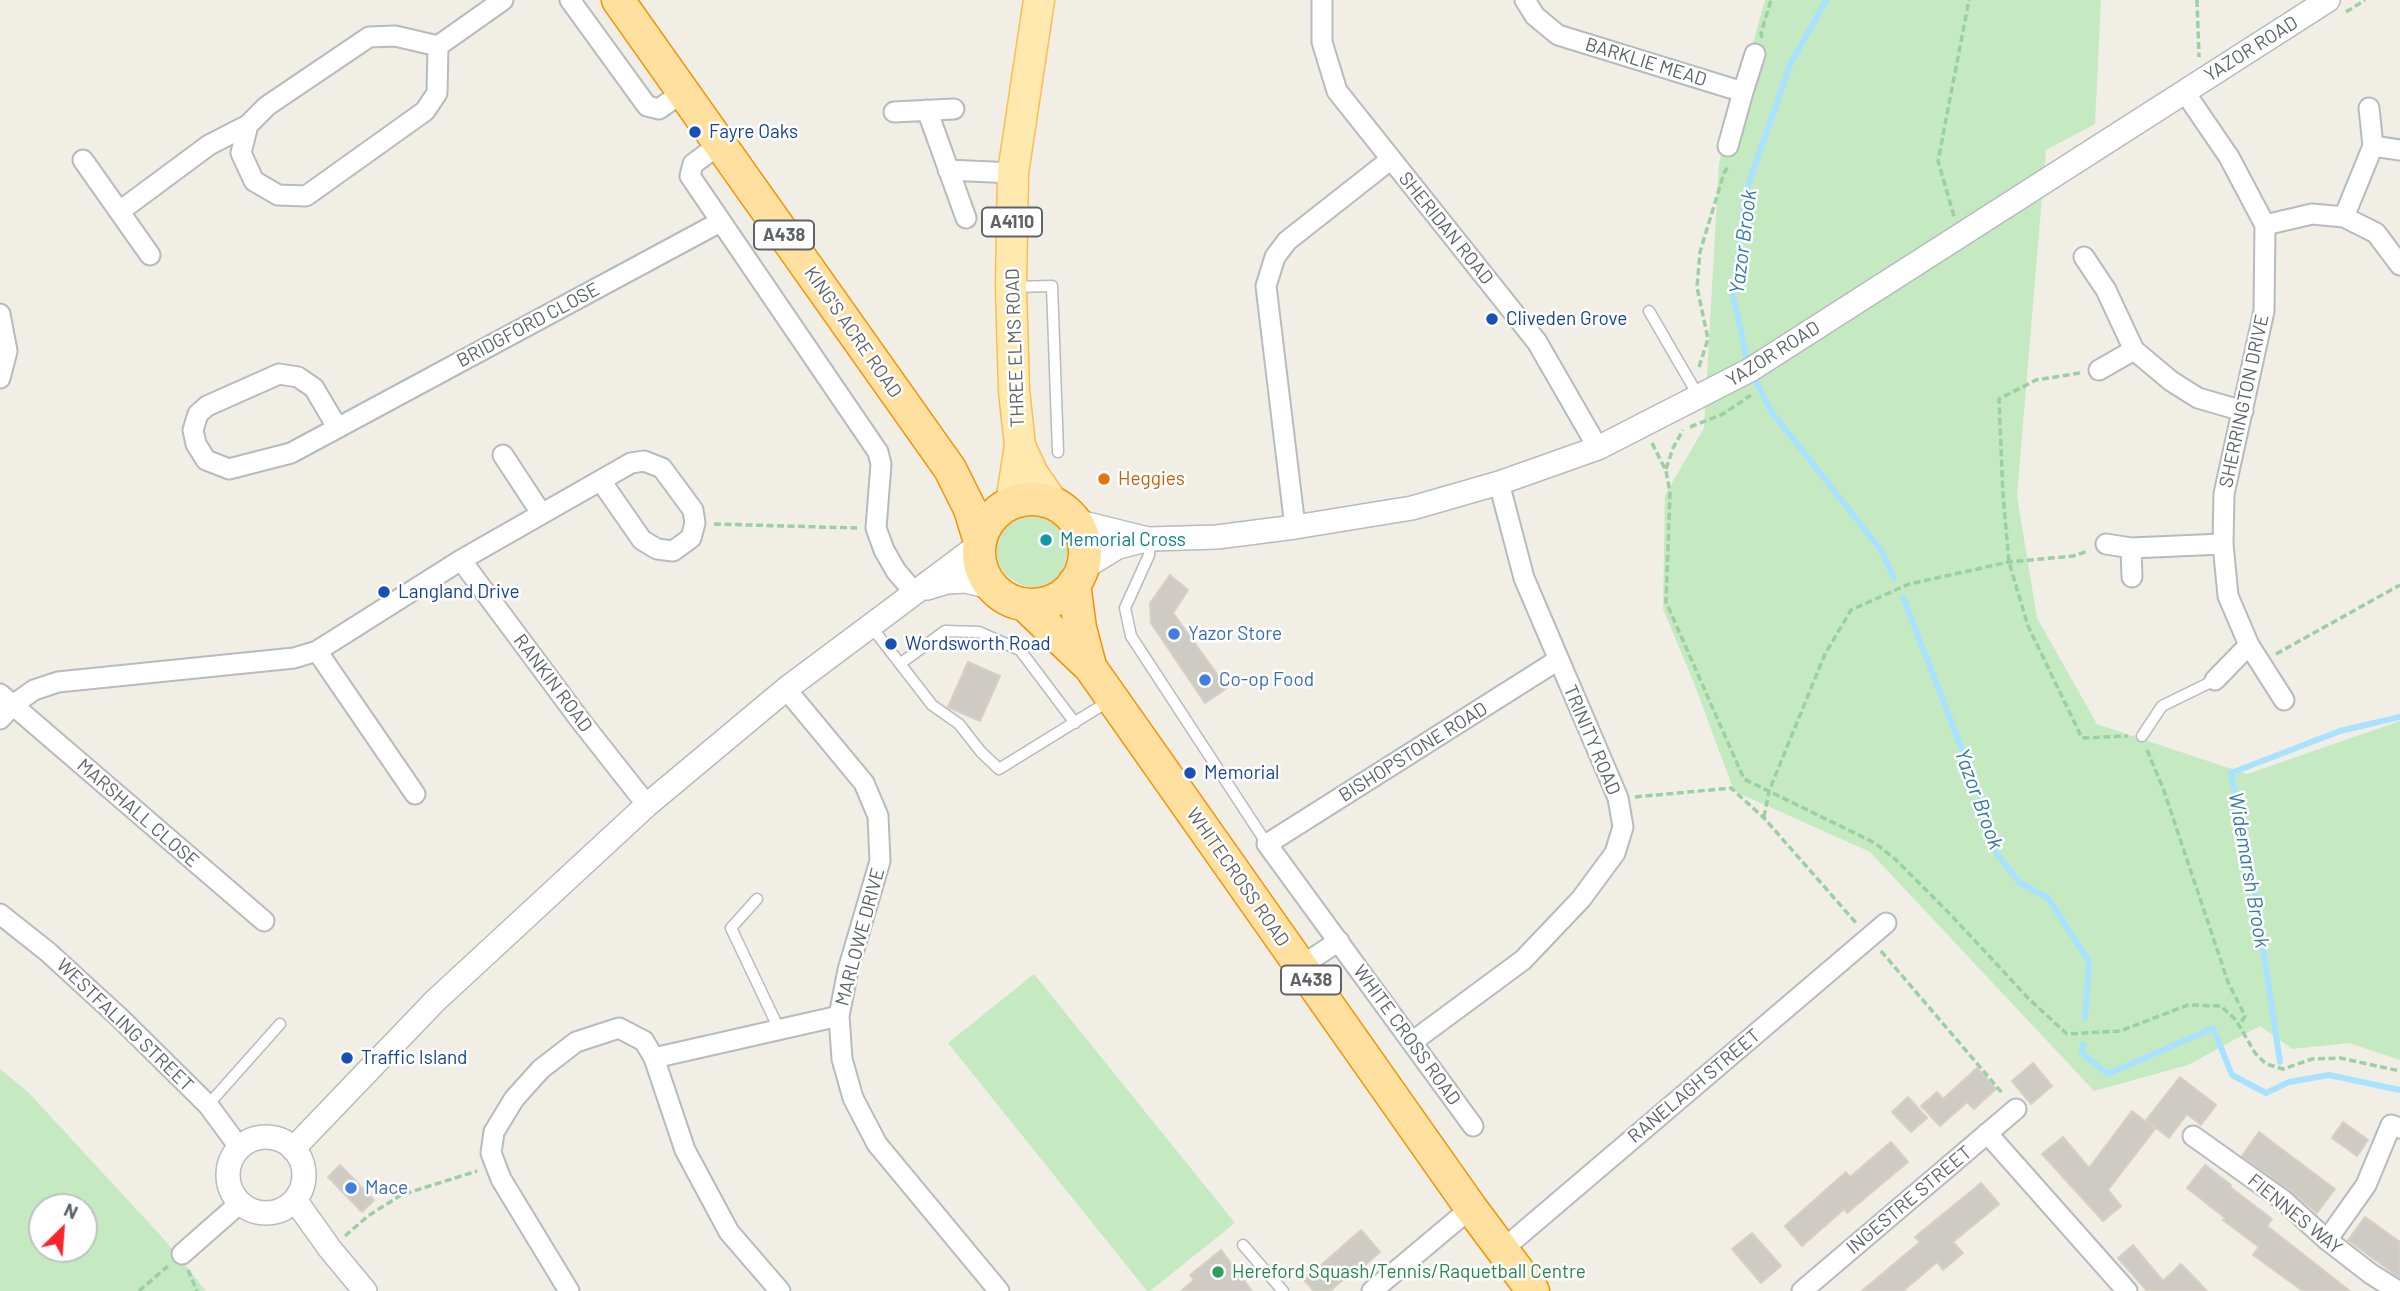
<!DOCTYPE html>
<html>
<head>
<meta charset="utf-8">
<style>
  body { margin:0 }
  #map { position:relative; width:2400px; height:1291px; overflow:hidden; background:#f1eee6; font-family:Barlow,sans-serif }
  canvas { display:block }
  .north { position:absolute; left:28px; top:1193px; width:70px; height:70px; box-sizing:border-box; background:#fff; border:2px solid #bfc1c3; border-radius:50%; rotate:25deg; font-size:19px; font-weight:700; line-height:28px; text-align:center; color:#5e6368 }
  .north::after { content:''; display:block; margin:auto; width:24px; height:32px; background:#f8252b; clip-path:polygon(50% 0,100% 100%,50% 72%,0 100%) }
</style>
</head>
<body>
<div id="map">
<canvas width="2400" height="1291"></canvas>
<div class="north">N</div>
</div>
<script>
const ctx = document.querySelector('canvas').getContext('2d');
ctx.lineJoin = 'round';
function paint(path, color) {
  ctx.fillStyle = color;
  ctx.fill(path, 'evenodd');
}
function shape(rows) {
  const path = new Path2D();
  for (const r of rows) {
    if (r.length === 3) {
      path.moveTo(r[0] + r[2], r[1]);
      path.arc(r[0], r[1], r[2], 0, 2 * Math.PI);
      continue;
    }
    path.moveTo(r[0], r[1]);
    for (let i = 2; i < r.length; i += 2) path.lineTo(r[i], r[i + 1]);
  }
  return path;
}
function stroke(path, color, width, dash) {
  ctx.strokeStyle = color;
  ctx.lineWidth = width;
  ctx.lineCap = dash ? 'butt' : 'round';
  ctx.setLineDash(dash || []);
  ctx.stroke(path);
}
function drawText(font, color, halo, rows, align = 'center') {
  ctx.font = font + ' Barlow,sans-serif';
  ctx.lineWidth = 5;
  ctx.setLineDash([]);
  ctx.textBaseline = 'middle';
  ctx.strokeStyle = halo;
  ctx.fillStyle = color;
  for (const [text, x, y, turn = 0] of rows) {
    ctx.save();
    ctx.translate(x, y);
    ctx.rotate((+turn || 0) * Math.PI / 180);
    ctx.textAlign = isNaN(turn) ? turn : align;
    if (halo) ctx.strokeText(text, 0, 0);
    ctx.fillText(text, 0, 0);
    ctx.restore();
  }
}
const green = shape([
  [1765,0,2101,0,2095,124,2046,150,2017,496,2037,618,2097,724,2247,774,2400,721,2400,1060,2349,1043,2292,1049,2260,1026,2188,1065,2094,1091,1870,852,1734,791,1694,683,1663,609,1665,495,1704,428,1719,163],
  [1020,514,1038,515,1055,522,1068,534,1073,548,1073,564,1067,575,1059,583,1042,589,1021,585,1004,574,994,559,991,547,994,535,1010,516],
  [1034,974,1235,1223,1150,1291,1147,1291,948,1043],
  [0,1069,28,1092,162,1237,206,1291,0,1291],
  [42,1207,84,1207,84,1249,42,1249]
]);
const stream = shape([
  [1748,364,1733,295,1746,191,1790,65,1826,0],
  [1752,374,1771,411,1881,550,1894,578],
  [1903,597,1977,788,1996,853,2019,882,2048,898,2089,961,2085,1018],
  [2083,1044,2082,1053,2108,1074,2213,1028,2232,1075,2266,1093,2289,1082,2329,1075,2400,1090],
  [2280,1062,2255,894,2231,773,2340,731,2400,717]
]);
const building = shape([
  [1170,575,1188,590,1173,613,1227,688,1205,703,1151,623,1150,603,1170,575],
  [968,662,1000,676,980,721,948,707,968,662],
  [2033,1063,2052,1086,2031,1104,2012,1081,2033,1063],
  [1977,1068,1996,1089,1974,1109,1967,1102,1940,1126,1921,1106,1937,1092,1943,1099,1977,1068],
  [2180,1077,2216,1105,2201,1125,2187,1114,2169,1138,2146,1120,2180,1077],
  [1908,1097,1927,1118,1911,1132,1892,1112,1908,1097],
  [2132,1111,2155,1129,2108,1190,2121,1206,2103,1221,2042,1154,2063,1137,2089,1168,2132,1111],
  [2343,1122,2368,1140,2357,1156,2332,1138,2343,1122],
  [2259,1132,2335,1189,2317,1213,2290,1190,2242,1156,2259,1132],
  [1891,1142,1908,1162,1847,1213,1844,1209,1802,1246,1785,1226,1846,1172,1850,1177,1891,1142],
  [340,1165,374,1200,362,1212,328,1177,340,1165],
  [2205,1165,2231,1185,2230,1187,2272,1219,2267,1226,2350,1291,2303,1291,2253,1255,2259,1247,2223,1220,2225,1218,2187,1188,2205,1165],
  [1981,1183,1999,1204,1953,1242,1963,1253,1943,1270,1937,1262,1903,1291,1862,1291,1920,1242,1915,1237,1981,1183],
  [2365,1217,2400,1242,2400,1278,2348,1240,2365,1217],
  [1361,1230,1380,1252,1363,1267,1361,1264,1330,1291,1314,1291,1304,1280,1361,1230],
  [1752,1233,1781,1266,1761,1283,1732,1249,1752,1233],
  [2133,1245,2163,1281,2181,1264,2207,1291,2147,1291,2118,1258,2133,1245],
  [1221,1250,1252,1291,1181,1291,1194,1280,1190,1275,1221,1250]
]);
const path = shape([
  [2197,0,2199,57],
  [2346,12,2365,0],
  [1762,38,1761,33,1771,0],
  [1954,216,1938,161,1969,0],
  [1699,367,1708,339,1697,287,1700,252,1724,173,1729,165],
  [2080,373,2036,380,1999,399,2003,495,2009,562,2028,626,2082,738,2128,736],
  [1690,427,1723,414,1751,395],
  [1652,443,1666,471,1670,493,1666,602,1744,779,1875,843,1895,859,1951,915,2029,999,2067,1034,2120,1031,2188,1005,2221,1006,2236,1020,2255,1053,2266,1064,2283,1069,2312,1059,2340,1058,2400,1071],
  [1666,469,1673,448,1683,430],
  [714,524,857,528],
  [2276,654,2400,585],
  [2147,750,2163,788,2228,982,2245,1016,2239,1026],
  [1635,797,1731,788,1764,818,1857,924],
  [1764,817,1769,791,1825,654,1851,610,1909,584,2009,562,2073,556,2088,551],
  [1881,951,2003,1094],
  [345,1236,368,1216,401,1195,477,1171],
  [188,1270,197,1291],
  [139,1291,168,1266]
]);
const service = shape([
  [1015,287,1052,286,1058,452],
  [1649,311,1699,397],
  [1150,540,1149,555,1125,608,1131,636,1267,844],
  [870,625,932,705,959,724,981,752,999,769,1109,701],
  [901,663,945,631,979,632,1020,650,1075,723],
  [2142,736,2162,706,2215,680],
  [757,899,731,928,779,1029],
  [208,1105,280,1024],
  [1243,1245,1283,1291]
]);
const minor = shape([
  [570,0,647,106,659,109,683,92],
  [1322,0,1322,42,1337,91,1537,342,1598,448],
  [1525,0,1535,16,1558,35,1743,92,1755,54],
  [2184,91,2229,157,2265,225,2264,311,2224,494,2223,544,2228,596,2249,645,2284,700],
  [927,110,966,218],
  [894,112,954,109],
  [248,125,241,153,254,181,278,195,306,196,425,111,437,93,438,46],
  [720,144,693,164,690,176,878,452,881,464,876,528,884,550,896,571,914,592],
  [1728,146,1743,92],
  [2373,146,2400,150],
  [83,160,150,255],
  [948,170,1013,173],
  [120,211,209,145,248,125,267,106,369,37,395,36,438,46,503,0],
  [2344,217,2373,146,2369,108],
  [2265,225,2312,214,2344,217,2376,233,2400,265],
  [2084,257,2106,290,2134,350,2171,381,2198,398,2243,411],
  [0,314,7,351,0,378],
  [2099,370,2134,350],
  [337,427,314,388,298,377,279,374,207,406,198,414,193,430,196,444,206,460,229,469,291,453,720,222],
  [503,455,541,513],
  [1295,527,1266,286,1275,257,1287,241,1390,160],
  [2106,544,2131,548,2223,544],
  [2131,548,2132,577],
  [461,560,580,720,647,805],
  [317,651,415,794],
  [2215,680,2249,645],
  [786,689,864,783,878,816,880,861,848,970,839,1016,842,1059,853,1098,877,1144,999,1291],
  [0,694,264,921],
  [0,719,13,705,34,690,58,682,294,658,317,651,461,560,631,463,644,461,662,468,693,510,695,523,691,538,673,551,657,549,642,540,601,481],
  [0,914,48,952,121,1019,208,1105,239,1147],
  [1301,966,1339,941],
  [1412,1042,1523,960,1581,899,1615,853,1623,827,1618,798,1524,578,1499,483],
  [1473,1126,1267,844,1558,660],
  [1987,1133,2127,1291],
  [2193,1136,2283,1200,2327,1240,2371,1274,2398,1291],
  [2327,1240,2366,1185,2391,1125,2400,1128],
  [1502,1250,1886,923],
  [182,1254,240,1203],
  [569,1291,501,1179,491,1153,494,1132,514,1099,541,1069,576,1042,619,1028,644,1041,654,1058],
  [780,1291,729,1232,685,1150,654,1058,839,1016],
  [1372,1291,1471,1208],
  [1802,1291,2016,1109]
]);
const tertiary = shape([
  [1075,521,1144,538],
  [1082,569,1118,547,1150,539,1217,537,1295,527,1412,508,1499,483,1598,448,1750,370,2328,0],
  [927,588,947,582,966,581,994,588],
  [266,1175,38],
  [293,1149,435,1001,647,805,786,689,980,544],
  [295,1200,330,1249,365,1291]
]);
const primary = shape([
  [1020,446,1033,474,1054,504],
  [1011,503,1020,445,1014,391,1011,287,1013,173,1039,0]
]);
const trunk = shape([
  [618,0,950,469,970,509,980,542],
  [1032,552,53],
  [1074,583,1080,628,1090,666],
  [1024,604,1090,667,1471,1208,1533,1291]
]);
const markers = [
  [695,132,7,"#1a4fb4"],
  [1492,319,7,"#1a4fb4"],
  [1104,479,7,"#e8710a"],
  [1046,540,7,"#0f9aa8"],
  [384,592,7,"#1a4fb4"],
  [1174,634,7,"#3f7fe0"],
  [891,644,7,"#1a4fb4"],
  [1205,680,7,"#3f7fe0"],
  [1190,773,7,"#1a4fb4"],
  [347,1058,7,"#1a4fb4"],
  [351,1188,7,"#3f7fe0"],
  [1218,1272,7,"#2e9e5b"]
];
const shields = [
  [1012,222,60],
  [784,235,60],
  [1311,980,60]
];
const shieldNames = [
  ["A4110",1012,222],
  ["A438",784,235],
  ["A438",1311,980]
];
const streetNames = [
  ["YAZOR ROAD",2251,49,-32],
  ["BARKLIE MEAD",1646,62,17],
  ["SHERIDAN ROAD",1446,228,51],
  ["BRIDGFORD CLOSE",528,325,-28],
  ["KING'S ACRE ROAD",853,332,55],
  ["THREE ELMS ROAD",1015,348,-92],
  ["YAZOR ROAD",1773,354,-32],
  ["SHERRINGTON DRIVE",2244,401,-78],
  ["RANKIN ROAD",553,683,53],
  ["TRINITY ROAD",1592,740,67],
  ["BISHOPSTONE ROAD",1413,752,-32],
  ["MARSHALL CLOSE",138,813,41],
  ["WHITECROSS ROAD",1238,877,55],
  ["MARLOWE DRIVE",860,937,-75],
  ["WESTFALING STREET",125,1025,44],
  ["WHITE CROSS ROAD",1407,1035,54],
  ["RANELAGH STREET",1694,1086,-40],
  ["INGESTRE STREET",1909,1200,-40],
  ["FIENNES WAY",2295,1214,39]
];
const transitNames = [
  ["Fayre Oaks",709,132],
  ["Cliveden Grove",1506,319],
  ["Langland Drive",398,592],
  ["Wordsworth Road",905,644],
  ["Memorial",1204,773],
  ["Traffic Island",361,1058]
];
const foodNames = [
  ["Heggies",1118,479]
];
const cultureNames = [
  ["Memorial Cross",1060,540]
];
const shopNames = [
  ["Yazor Store",1188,634],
  ["Co-op Food",1219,680],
  ["Mace",365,1188]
];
const leisureNames = [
  ["Hereford Squash/Tennis/Raquetball Centre",1232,1272]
];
const waterNames = [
  ["Yazor Brook",1743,242,-83],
  ["Yazor Brook",1979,799,70],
  ["Widemarsh Brook",2249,870,80]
];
paint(green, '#c5eac1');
stroke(stream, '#a9e2ff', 6);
paint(building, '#cecbc5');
stroke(building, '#d7cfc4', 2);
stroke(service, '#b7babe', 13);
stroke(minor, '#b7babe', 23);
stroke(tertiary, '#b7babe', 26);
stroke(primary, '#febc53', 33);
stroke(trunk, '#f89100', 35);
stroke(path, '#9bcfa4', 3.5, [7, 3.5]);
stroke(service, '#fff', 10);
stroke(minor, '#fff', 19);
stroke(tertiary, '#fff', 23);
stroke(primary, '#ffe9ae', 30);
stroke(trunk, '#ffe09f', 32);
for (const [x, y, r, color] of markers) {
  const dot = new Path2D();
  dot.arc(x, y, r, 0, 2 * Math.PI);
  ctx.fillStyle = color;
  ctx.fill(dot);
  stroke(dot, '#fff', 2.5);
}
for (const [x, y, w] of shields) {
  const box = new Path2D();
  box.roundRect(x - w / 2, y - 14.5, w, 29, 5);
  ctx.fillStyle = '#fff';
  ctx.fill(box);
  stroke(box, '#5e6368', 2);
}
drawText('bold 18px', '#5e6368', null, shieldNames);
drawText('19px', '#5e6368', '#fff', streetNames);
drawText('19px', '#164399', '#fff', transitNames, 'left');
drawText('19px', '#c56008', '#fff', foodNames, 'left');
drawText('19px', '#0d838f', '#fff', cultureNames, 'left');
drawText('19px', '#366cbe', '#fff', shopNames, 'left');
drawText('19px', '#27864d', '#fff', leisureNames, 'left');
drawText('italic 21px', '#367aa9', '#fff', waterNames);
</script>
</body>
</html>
